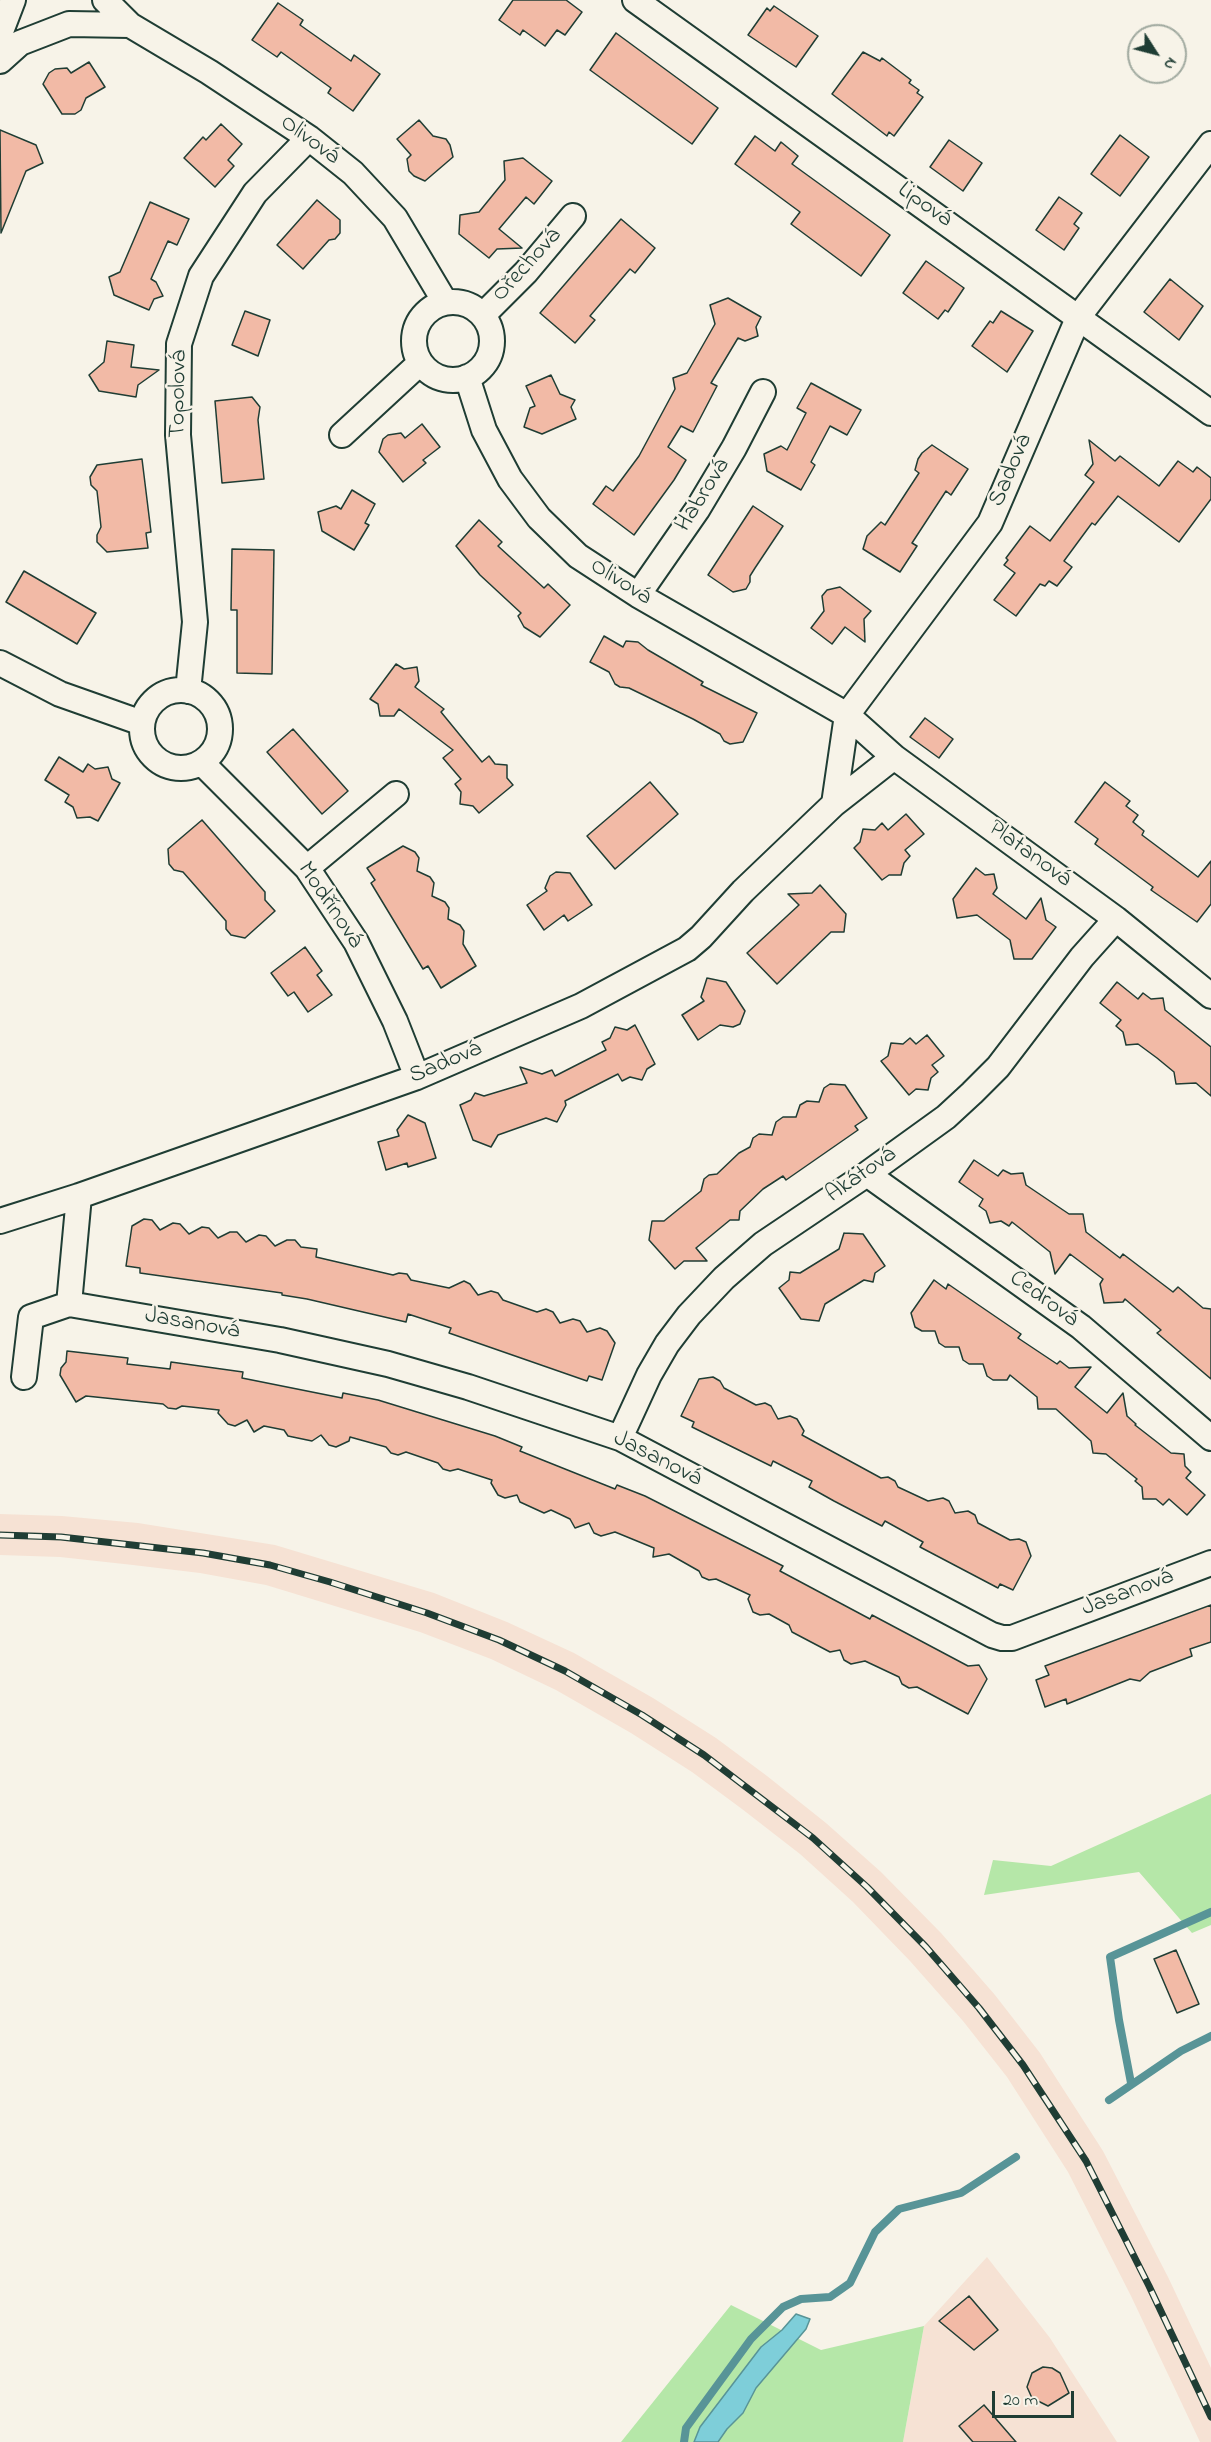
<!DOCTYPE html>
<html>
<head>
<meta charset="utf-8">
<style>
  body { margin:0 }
  #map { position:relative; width:1211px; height:2442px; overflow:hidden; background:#f7f3e8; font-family:"Indie Flower",sans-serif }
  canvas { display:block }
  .north { position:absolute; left:1127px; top:24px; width:60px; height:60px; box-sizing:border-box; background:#f7f3e8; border:2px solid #a1aaa0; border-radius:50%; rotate:126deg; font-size:16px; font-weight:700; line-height:24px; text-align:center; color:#1f3d34 }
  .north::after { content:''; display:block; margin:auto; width:21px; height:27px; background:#1f3d34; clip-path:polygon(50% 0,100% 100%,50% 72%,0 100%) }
  .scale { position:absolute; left:992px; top:2391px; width:82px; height:27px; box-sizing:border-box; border:3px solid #1f3d34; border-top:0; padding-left:8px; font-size:18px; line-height:21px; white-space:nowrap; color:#1f3d34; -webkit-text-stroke:4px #f7f3e8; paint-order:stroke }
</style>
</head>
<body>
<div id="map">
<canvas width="1211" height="2442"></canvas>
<div class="north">N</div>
<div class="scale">20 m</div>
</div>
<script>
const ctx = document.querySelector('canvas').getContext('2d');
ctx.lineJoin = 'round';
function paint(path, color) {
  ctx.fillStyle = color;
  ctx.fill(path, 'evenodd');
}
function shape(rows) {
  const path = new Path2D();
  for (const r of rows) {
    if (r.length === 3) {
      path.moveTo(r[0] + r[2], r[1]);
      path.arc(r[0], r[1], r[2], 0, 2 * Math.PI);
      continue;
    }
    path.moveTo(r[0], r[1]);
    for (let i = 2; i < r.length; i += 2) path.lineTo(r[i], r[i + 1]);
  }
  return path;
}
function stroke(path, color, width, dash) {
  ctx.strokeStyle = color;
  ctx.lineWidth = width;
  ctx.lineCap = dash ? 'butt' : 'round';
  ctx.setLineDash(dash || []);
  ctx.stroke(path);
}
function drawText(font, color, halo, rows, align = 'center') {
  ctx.font = font + ' "Indie Flower",sans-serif';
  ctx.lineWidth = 5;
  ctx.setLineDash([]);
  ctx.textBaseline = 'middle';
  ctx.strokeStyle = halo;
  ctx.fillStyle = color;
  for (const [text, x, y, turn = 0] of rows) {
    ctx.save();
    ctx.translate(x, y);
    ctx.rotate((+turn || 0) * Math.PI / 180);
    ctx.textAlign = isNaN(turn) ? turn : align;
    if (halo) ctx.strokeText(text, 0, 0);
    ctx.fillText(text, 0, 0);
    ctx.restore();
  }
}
const built = shape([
  [0,1514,62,1516,138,1523,275,1545,434,1593,507,1622,574,1653,653,1698,716,1738,767,1776,826,1823,881,1872,941,1933,995,1995,1040,2053,1103,2151,1168,2277,1211,2368,1211,2442,1200,2442,1131,2296,1068,2172,1007,2077,963,2021,910,1961,853,1902,800,1854,742,1809,692,1772,631,1733,556,1690,491,1659,420,1632,266,1585,200,1573,133,1565,60,1557,0,1555],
  [987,2257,1050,2338,1117,2442,903,2442,924,2326]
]);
const green = shape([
  [1211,1794,1211,1925,1192,1933,1139,1872,984,1895,993,1860,1051,1866],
  [731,2305,821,2350,924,2326,903,2442,621,2442]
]);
const water = shape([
  [796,2314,810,2319,806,2329,756,2388,743,2413,727,2429,718,2442,694,2442,700,2427,761,2347,782,2330,796,2314]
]);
const stream = shape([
  [1131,2083,1119,2020,1110,1957,1211,1912],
  [1109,2100,1181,2051,1211,2036],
  [684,2442,686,2428,751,2339,783,2307,801,2299,830,2297,850,2283,875,2232,899,2209,961,2193,1016,2157]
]);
const building = shape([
  [513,0,566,0,582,12,565,35,557,30,545,46,523,30,520,35,499,20,513,0],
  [278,3,303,20,300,25,351,61,354,55,380,74,353,111,328,93,331,88,281,52,277,57,252,40,278,3],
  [774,6,818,36,796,67,748,35,767,8,770,11,774,6],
  [616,33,718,108,692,144,590,70,616,33],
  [863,52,880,61,882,58,911,80,909,83,919,90,917,93,923,97,894,136,889,132,887,136,832,94,863,52],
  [89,62,105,87,86,98,81,110,75,114,62,114,43,84,49,73,55,69,67,68,71,73,89,62],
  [419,120,433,136,446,139,450,145,453,157,425,181,414,176,409,171,407,159,411,155,397,139,419,120],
  [221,124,242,144,228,160,234,166,215,187,184,158,203,137,206,140,221,124],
  [0,130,36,145,43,163,26,171,1,233,0,130],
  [1120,135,1149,157,1120,196,1091,174,1120,135],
  [755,136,775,151,781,142,798,156,792,164,890,235,861,276,791,224,800,212,735,164,755,136],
  [949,140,982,163,963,191,930,167,949,140],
  [523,158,552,181,534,204,526,197,499,229,522,248,497,249,489,258,459,234,460,215,479,212,505,180,504,161,523,158],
  [1059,197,1082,213,1074,224,1079,228,1064,250,1036,230,1059,197],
  [317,200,340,220,340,233,335,239,329,240,303,269,277,245,317,200],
  [150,202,189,219,177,245,168,241,159,261,151,279,156,282,163,296,154,299,149,310,114,295,109,277,120,272,150,202],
  [621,219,655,248,635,273,630,269,590,316,595,320,575,343,540,313,621,219],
  [926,261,964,288,948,312,945,310,938,319,903,293,926,261],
  [1170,279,1203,306,1179,340,1144,312,1170,279],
  [728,298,761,317,756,327,758,336,745,341,738,338,711,383,717,386,693,432,681,426,668,447,686,460,674,480,634,535,593,504,606,486,613,491,639,456,675,389,673,378,687,373,715,324,710,305,728,298],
  [245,311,270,320,258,356,232,345,245,311],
  [1001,311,1033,331,1007,372,972,346,990,321,993,323,1001,311],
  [107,341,134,345,131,367,159,370,138,385,136,397,99,391,89,375,104,362,107,341],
  [551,375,560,394,575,400,571,407,576,419,542,434,524,427,530,408,535,406,526,386,551,375],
  [811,383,861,410,847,435,830,426,811,462,815,465,801,490,767,471,764,454,781,446,787,450,806,413,797,408,811,383],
  [252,397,260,407,258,420,264,479,222,483,215,401,252,397],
  [422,424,440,447,423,460,426,463,403,482,379,452,383,439,388,435,401,433,405,438,422,424],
  [1089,440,1115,461,1120,456,1159,486,1178,461,1193,472,1197,467,1211,478,1211,499,1179,542,1118,496,1095,525,1092,523,1064,561,1072,567,1057,586,1049,581,1045,586,1040,584,1016,616,994,600,1015,573,1004,565,1008,560,1006,558,1030,526,1050,541,1094,482,1085,475,1093,464,1089,440],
  [932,445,968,469,951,495,946,491,912,543,917,546,900,572,863,549,867,536,881,522,885,525,919,473,915,470,918,459,922,453,932,445],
  [142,459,151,532,146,533,148,548,107,552,97,542,97,535,101,527,97,491,91,485,90,477,97,465,142,459],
  [352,490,375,504,365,523,369,525,354,550,322,531,318,512,336,506,341,509,352,490],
  [753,506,783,526,755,568,750,576,750,582,746,589,733,592,708,575,753,506],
  [479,520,502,542,498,546,544,588,548,584,570,605,540,637,524,627,518,616,521,613,480,575,456,546,479,520],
  [232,549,274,550,272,674,237,673,237,610,231,610,232,549],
  [24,571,96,613,77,644,6,602,24,571],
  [840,587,871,611,864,619,865,642,845,627,832,644,811,628,824,611,822,596,827,590,840,587],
  [604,636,623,647,626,641,638,642,648,650,703,682,701,685,757,713,743,742,730,744,724,741,720,734,693,719,629,688,620,687,615,684,609,672,590,662,604,636],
  [396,664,404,669,417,667,419,681,415,687,444,709,441,712,482,762,489,756,495,764,507,765,507,778,513,785,479,813,473,806,460,804,461,792,455,784,461,779,443,758,453,750,399,709,394,716,380,716,378,704,370,699,396,664],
  [925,718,953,739,939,758,910,737,925,718],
  [293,729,348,791,322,814,267,752,293,729],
  [59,757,83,772,88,764,95,769,108,767,112,779,120,783,98,821,90,817,77,818,73,807,65,802,69,795,45,780,59,757],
  [650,782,678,814,615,869,587,836,650,782],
  [1105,782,1130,801,1126,806,1138,815,1133,822,1144,831,1142,835,1198,877,1211,861,1211,904,1197,922,1151,890,1153,887,1095,844,1098,839,1075,822,1105,782],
  [906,814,924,834,905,850,910,856,904,863,901,875,889,875,882,880,854,848,860,842,863,829,875,830,882,823,888,830,906,814],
  [202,820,265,892,265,900,275,911,245,938,231,935,226,929,226,921,183,872,174,870,169,864,168,849,202,820],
  [403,846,415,852,419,858,417,871,430,877,434,883,432,896,445,902,449,908,448,919,460,925,464,931,463,944,476,966,441,988,428,966,423,969,371,883,375,880,367,868,403,846],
  [976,868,985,875,994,874,997,888,993,894,1026,919,1041,898,1046,920,1056,927,1032,959,1014,959,1010,940,977,915,957,918,953,899,976,868],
  [556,872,570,873,592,905,568,921,564,915,544,930,527,905,547,891,545,888,550,876,556,872],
  [820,885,846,914,844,932,831,932,777,984,747,953,799,905,788,894,812,893,820,885],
  [305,947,322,971,317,975,332,995,308,1012,294,992,288,996,271,973,305,947],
  [707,978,726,982,745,1011,740,1024,733,1027,720,1025,698,1040,682,1015,704,1001,701,997,707,978],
  [1117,982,1138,999,1143,993,1151,999,1163,998,1165,1010,1211,1047,1211,1096,1196,1083,1176,1084,1174,1072,1157,1058,1138,1044,1126,1045,1123,1032,1116,1026,1121,1020,1100,1003,1117,982],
  [635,1025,655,1064,647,1069,642,1080,630,1077,622,1081,618,1074,565,1101,566,1105,557,1122,546,1118,498,1135,491,1147,473,1140,460,1105,471,1100,475,1093,484,1096,527,1083,520,1067,542,1074,552,1070,555,1076,606,1050,602,1042,610,1038,615,1027,627,1030,635,1025],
  [927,1035,944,1056,932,1065,938,1072,931,1078,928,1090,916,1089,909,1095,881,1061,888,1056,891,1043,903,1044,910,1038,916,1044,927,1035],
  [830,1084,845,1085,867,1118,855,1126,858,1130,786,1180,783,1176,763,1189,740,1211,739,1220,730,1220,696,1248,707,1261,684,1261,675,1269,649,1240,652,1221,664,1221,701,1191,704,1179,709,1175,717,1174,739,1153,750,1147,753,1138,759,1134,772,1135,776,1122,783,1117,796,1117,800,1105,807,1101,819,1102,824,1088,830,1084],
  [408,1115,425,1123,436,1158,408,1167,407,1163,386,1170,378,1142,399,1136,397,1130,408,1115],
  [974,1160,998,1176,1003,1170,1011,1174,1023,1173,1026,1185,1069,1214,1083,1214,1086,1232,1120,1258,1123,1254,1173,1292,1178,1287,1203,1308,1211,1309,1211,1379,1157,1333,1161,1330,1125,1299,1123,1302,1104,1303,1100,1284,1103,1279,1070,1254,1055,1274,1050,1252,1012,1222,1009,1226,1001,1221,990,1223,986,1211,979,1206,983,1199,959,1182,974,1160],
  [144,1219,152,1220,160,1230,173,1223,180,1224,189,1234,202,1227,209,1228,218,1238,230,1232,237,1232,246,1242,259,1235,266,1236,275,1246,287,1240,295,1240,301,1247,317,1249,316,1257,393,1275,399,1273,407,1274,411,1280,449,1288,464,1281,470,1284,478,1295,491,1291,498,1293,503,1300,537,1312,546,1309,553,1312,560,1323,573,1319,580,1321,587,1332,600,1328,607,1331,615,1343,602,1380,589,1376,587,1381,449,1333,451,1328,408,1314,406,1322,307,1299,282,1295,282,1293,140,1273,140,1268,126,1266,132,1226,144,1219],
  [844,1233,863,1234,885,1266,875,1273,873,1282,864,1280,825,1304,819,1321,801,1319,779,1288,789,1280,790,1272,800,1273,839,1249,844,1233],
  [934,1280,946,1289,948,1284,961,1293,1021,1334,1018,1338,1057,1364,1060,1361,1069,1368,1091,1367,1075,1387,1107,1413,1123,1393,1127,1416,1136,1424,1135,1425,1171,1453,1184,1454,1185,1466,1191,1472,1186,1478,1205,1495,1187,1515,1169,1499,1163,1505,1156,1499,1143,1499,1142,1487,1135,1481,1137,1479,1106,1454,1093,1453,1091,1441,1056,1409,1038,1409,1037,1397,1010,1375,1007,1380,993,1380,987,1376,983,1364,969,1364,963,1360,959,1347,945,1347,939,1343,935,1331,922,1331,915,1327,911,1313,934,1280],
  [67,1351,128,1358,127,1364,170,1369,171,1362,243,1372,242,1378,342,1398,343,1393,378,1400,495,1436,522,1447,520,1451,615,1489,617,1485,645,1496,783,1566,780,1571,870,1619,872,1615,968,1666,979,1665,987,1679,968,1714,917,1687,909,1688,902,1684,899,1677,865,1661,851,1664,844,1660,840,1650,830,1652,792,1632,789,1625,769,1614,760,1615,753,1612,748,1599,750,1595,716,1579,709,1580,702,1577,699,1571,669,1554,653,1557,654,1548,615,1532,601,1536,594,1533,589,1523,575,1528,570,1519,551,1510,544,1513,520,1502,517,1495,505,1498,498,1495,491,1483,492,1480,458,1469,450,1471,443,1469,438,1463,406,1452,398,1455,391,1453,386,1447,350,1437,349,1441,336,1447,329,1445,321,1435,312,1441,288,1436,284,1430,264,1426,254,1432,247,1420,235,1426,228,1424,218,1413,219,1410,182,1406,176,1409,168,1408,163,1404,86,1396,76,1402,60,1375,61,1368,66,1362,67,1351],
  [713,1377,720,1381,724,1388,756,1405,765,1403,771,1406,778,1419,790,1416,797,1419,804,1431,802,1435,881,1478,888,1477,895,1481,898,1487,928,1501,943,1498,949,1501,955,1513,968,1511,975,1515,978,1523,1010,1540,1019,1539,1026,1542,1031,1556,1013,1590,1000,1584,998,1588,920,1547,923,1542,885,1521,882,1526,834,1501,809,1487,812,1481,773,1461,771,1466,692,1427,694,1422,681,1416,699,1379,713,1377],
  [1211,1605,1211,1642,1190,1649,1192,1656,1150,1672,1140,1681,1130,1679,1067,1704,1066,1699,1045,1707,1036,1680,1049,1675,1045,1666,1211,1605],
  [1176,1950,1199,2004,1177,2013,1154,1959,1176,1950],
  [969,2296,998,2330,974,2350,939,2321,969,2296],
  [1043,2367,1052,2368,1060,2373,1069,2393,1048,2406,1032,2398,1027,2387,1032,2373,1043,2367],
  [984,2405,1016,2442,973,2442,959,2426,984,2405]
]);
const minor = shape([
  [105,0,130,25],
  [635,0,1211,413],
  [0,34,13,0],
  [0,61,20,43,69,24,130,25,209,72,309,138,353,173,395,218,445,302],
  [453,341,39],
  [483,315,526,272,573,216],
  [467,377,484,430,510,479,539,518,578,556,638,595,847,715,894,757,1116,919,1211,996],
  [342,435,420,363],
  [638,595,697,510,734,448,763,392],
  [0,663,60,694,142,723],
  [181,729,39],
  [188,691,195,622,178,435,179,344,201,276,255,193,309,138],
  [202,763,307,868,356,942,395,1021,417,1077],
  [834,804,847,715,990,523,1079,316,1211,144],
  [307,868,396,794],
  [867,1174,1081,1327,1211,1438],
  [0,1221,79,1196,417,1077,581,1006,687,949,701,937,743,891,834,804,894,757],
  [69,1304,79,1196],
  [24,1377,31,1317,69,1304,280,1340,388,1364,468,1387,620,1438,992,1635,1002,1638,1012,1638,1211,1563],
  [620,1438,649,1375,667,1344,689,1315,724,1278,763,1244,867,1174,946,1117,972,1093,998,1067,1082,957,1116,919]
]);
const rail = shape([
  [0,1535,61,1537,203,1553,270,1565,330,1582,427,1613,499,1640,565,1671,642,1715,704,1755,813,1838,867,1887,926,1947,979,2008,1023,2065,1086,2161,1149,2286,1211,2417]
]);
const streetNames = [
  ["Olivová",309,141,36],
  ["Lipová",924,206,35],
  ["Ořechová",528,266,-48],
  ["Topolová",180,394,-89],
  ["Sadová",1012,471,-67],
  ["Habrová",704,496,-58],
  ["Olivová",620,583,32],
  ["Platanová",1029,855,36],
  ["Modřínová",329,906,56],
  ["Sadová",446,1064,-23],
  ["Akátová",862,1176,-35],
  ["Cedrová",1043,1300,36],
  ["Jasanová",192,1325,10],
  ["Jasanová",657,1460,27],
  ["Jasanová",1128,1594,-21]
];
paint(built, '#f6e2d4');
paint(green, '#b5e7a8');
paint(water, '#7eced9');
stroke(water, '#589497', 1.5);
stroke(stream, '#589497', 8);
paint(building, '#f2baa6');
stroke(building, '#1f3d34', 1.5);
stroke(minor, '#1f3d34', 28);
stroke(minor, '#f7f3e8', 24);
stroke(rail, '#1f3d34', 7);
stroke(rail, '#f7f3e8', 4.5, [14]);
drawText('24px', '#1f3d34', '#f7f3e8', streetNames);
</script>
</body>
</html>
